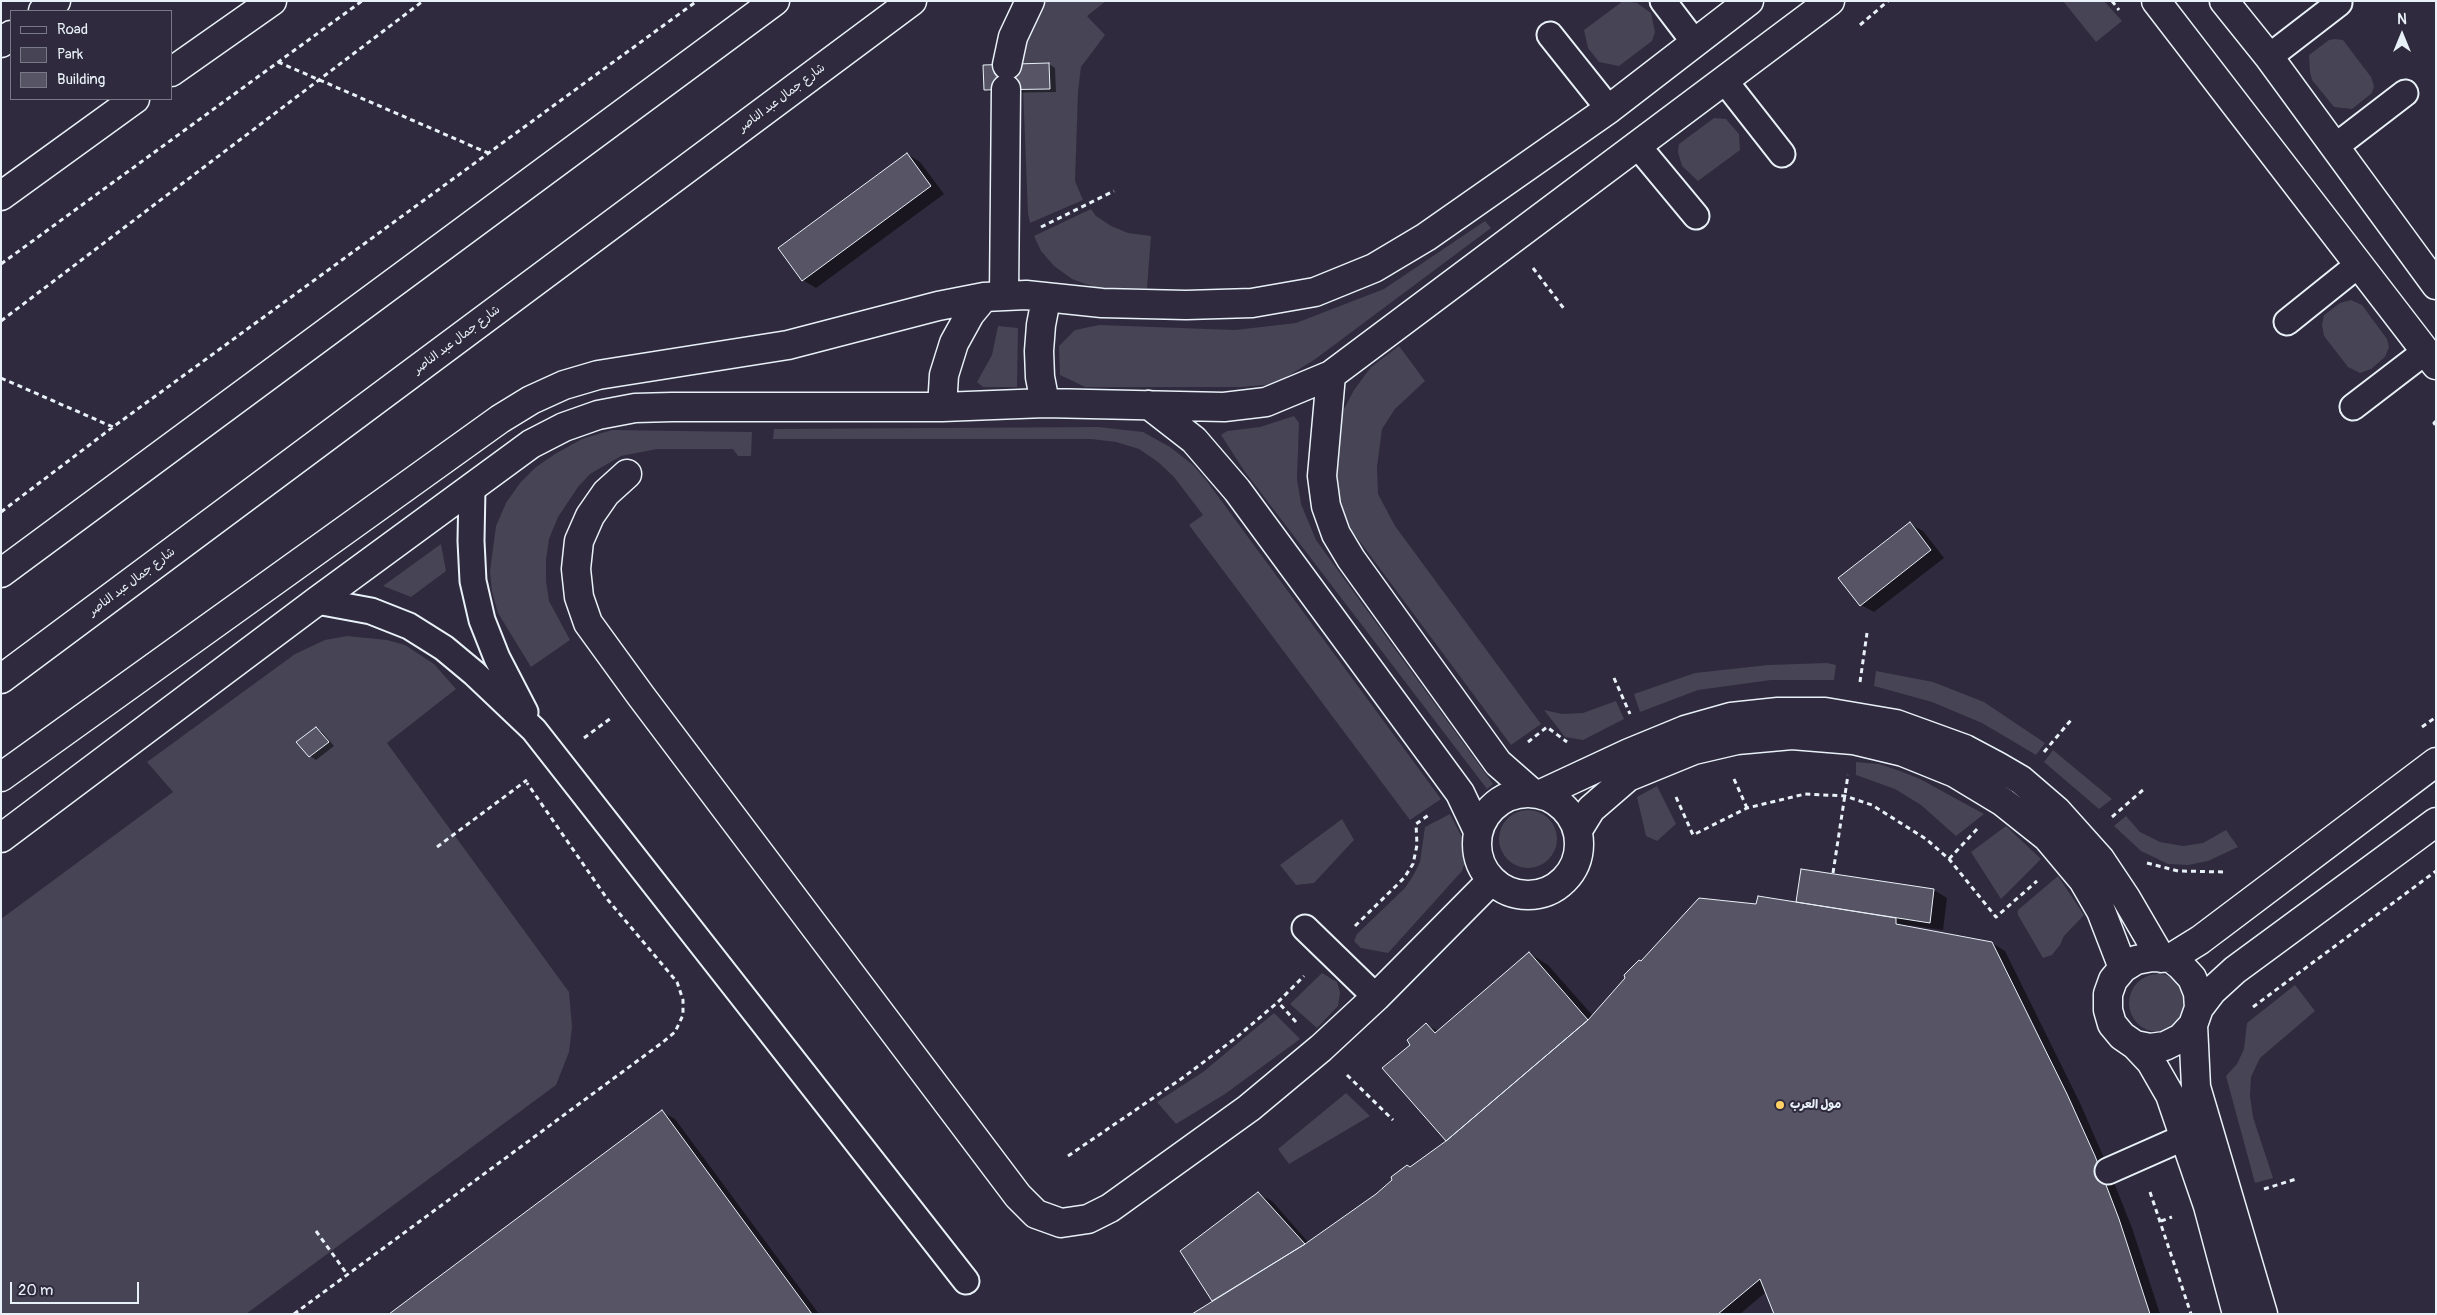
<!DOCTYPE html>
<html>
<head>
<meta charset="utf-8">
<style>
  body { margin:0 }
  #map { position:relative; width:2437px; height:1315px; overflow:hidden; background:#2f2a3d; font-family:Pangolin,sans-serif }
  canvas { display:block }
  .frame { position:absolute; inset:0; border:2px solid #e8f1f8; pointer-events:none }
  .legend { position:absolute; left:10px; top:10px; width:162px; height:90px; box-sizing:border-box; background:#2f2a3d; border:1px solid #797a88; margin:0; padding:6px 9px; list-style:none; font-size:15px; color:#e8f1f8 }
  .legend li { display:flex; align-items:center; gap:10px; height:25px }
  .legend b { width:25px; border:1px solid #797a88 }
  .north { position:absolute; left:2377px; top:10px; width:50px; height:50px; -webkit-text-stroke:4px #2f2a3d; paint-order:stroke; rotate:0deg; font-size:14px; font-weight:700; line-height:20px; text-align:center; color:#e8f1f8 }
  .north::after { content:''; display:block; margin:auto; width:18px; height:22px; background:#e8f1f8; clip-path:polygon(50% 0,100% 100%,50% 72%,0 100%) }
  .scale { position:absolute; left:10px; top:1282px; width:129px; height:22px; box-sizing:border-box; border:2px solid #e8f1f8; border-top:0; padding-left:6px; font-size:15px; line-height:18px; white-space:nowrap; color:#e8f1f8; -webkit-text-stroke:4px #2f2a3d; paint-order:stroke }
</style>
</head>
<body>
<div id="map">
<canvas width="2437" height="1315"></canvas>
<div class="frame"></div>
<ul class="legend">
<li><b style="height:6px;background:#2f2a3d"></b>Road</li>
<li><b style="height:14px;background:#464455"></b>Park</li>
<li><b style="height:14px;background:#575565"></b>Building</li>
</ul>
<div class="north">N</div>
<div class="scale">20 m</div>
</div>
<script>
const ctx = document.querySelector('canvas').getContext('2d');
ctx.lineJoin = 'round';
function paint(path, color) {
  ctx.fillStyle = color;
  ctx.fill(path, 'evenodd');
}
function shape(rows) {
  const path = new Path2D();
  for (const r of rows) {
    if (r.length === 3) {
      path.moveTo(r[0] + r[2], r[1]);
      path.arc(r[0], r[1], r[2], 0, 2 * Math.PI);
      continue;
    }
    path.moveTo(r[0], r[1]);
    for (let i = 2; i < r.length; i += 2) path.lineTo(r[i], r[i + 1]);
  }
  return path;
}
function stroke(path, color, width, dash) {
  ctx.strokeStyle = color;
  ctx.lineWidth = width;
  ctx.lineCap = dash ? 'butt' : 'round';
  ctx.setLineDash(dash || []);
  ctx.stroke(path);
}
function drawText(font, color, halo, rows, align = 'center') {
  ctx.font = font + ' Pangolin,"Playpen Sans Arabic",sans-serif';
  ctx.lineWidth = 4;
  ctx.setLineDash([]);
  ctx.textBaseline = 'middle';
  ctx.strokeStyle = halo;
  ctx.fillStyle = color;
  for (const [text, x, y, turn = 0] of rows) {
    ctx.save();
    ctx.translate(x, y);
    ctx.rotate((+turn || 0) * Math.PI / 180);
    ctx.textAlign = isNaN(turn) ? turn : align;
    if (halo) ctx.strokeText(text, 0, 0);
    ctx.fillText(text, 0, 0);
    ctx.restore();
  }
}
const green = shape([
  [1042,1,1106,1,1087,16,1105,35,1081,67,1078,92,1075,181,1083,200,1030,223,1028,213,1023,89,1050,89,1049,63,1020,64,1022,44],
  [1623,1,1637,3,1651,13,1655,32,1652,41,1619,66,1599,62,1588,48,1584,30],
  [2063,1,2104,1,2122,21,2096,42],
  [2335,39,2343,40,2371,77,2374,86,2372,93,2352,109,2334,107,2312,80,2310,72,2309,55,2329,40],
  [1714,118,1726,119,1732,126,1739,134,1740,150,1698,181,1682,166,1678,152,1679,144],
  [1091,209,1096,216,1111,226,1128,233,1151,236,1147,288,1117,289,1094,287,1072,279,1054,266,1041,251,1034,236],
  [1485,221,1491,228,1314,360,1275,384,1242,387,1085,387,1060,375,1059,346,1075,330,1099,325,1235,330,1296,323,1384,289],
  [2351,300,2362,305,2387,339,2389,347,2385,357,2371,369,2360,373,2348,367,2324,336,2322,325,2324,315,2340,303],
  [998,326,1018,328,1017,387,983,387,977,382,992,355],
  [1399,346,1425,381,1395,409,1382,429,1377,467,1378,494,1395,526,1541,724,1511,745,1352,531,1337,494,1333,473,1337,429,1344,409,1354,390,1371,367],
  [1294,416,1299,423,1297,479,1301,504,1316,540,1493,784,1487,789,1245,472,1221,435,1227,431,1260,427],
  [1098,427,1143,432,1170,447,1193,465,1206,480,1441,799,1410,820,1189,525,1203,515,1174,477,1158,462,1139,449,1116,442,1091,439,773,439,774,429],
  [612,430,752,432,751,456,738,456,733,449,657,449,621,456,590,474,578,487,558,517,549,539,546,560,546,581,549,601,570,640,531,667,498,613,492,592,490,571,496,526,506,503,520,483,536,467,555,454,582,439],
  [441,544,446,571,411,597,383,586],
  [347,636,387,640,405,645,434,664,456,689,387,743,569,992,572,1027,569,1052,556,1085,246,1314,1,1314,1,919,173,792,147,762,295,654,325,640],
  [1827,663,1836,665,1834,680,1771,680,1698,690,1640,712,1634,694,1695,673,1768,665],
  [1876,671,1933,682,1984,702,2045,743,2036,755,1982,723,1932,702,1874,686],
  [1616,701,1624,719,1583,740,1565,737,1544,710,1562,714,1583,713],
  [2053,750,2112,799,2099,809,2044,762],
  [1856,762,1879,764,1900,771,1920,779,1984,814,1956,836,1921,805,1895,789,1856,775],
  [1657,786,1676,824,1657,841,1646,836,1637,797],
  [1528,839,29],
  [1450,814,1464,841,1465,862,1462,871,1388,953,1361,948,1354,941,1357,934,1405,888,1413,876,1420,862,1425,827],
  [2126,816,2140,832,2160,842,2183,846,2203,843,2226,830,2238,847,2208,861,2188,865,2168,864,2141,851,2114,826],
  [1342,819,1354,840,1314,883,1296,885,1280,865],
  [2006,826,2041,859,2001,899,1971,852],
  [2058,876,2084,915,2064,936,2060,945,2052,955,2043,958,2018,915,2018,910],
  [1322,973,1337,982,1340,993,1338,1006,1317,1028,1290,1004],
  [2158,1003,29],
  [2295,985,2315,1011,2260,1058,2251,1077,2250,1096,2253,1117,2273,1178,2255,1183,2226,1076,2237,1064,2244,1049,2247,1023],
  [1274,1013,1300,1039,1225,1094,1176,1124,1157,1102,1203,1072],
  [1346,1093,1370,1116,1289,1164,1278,1149]
]);
const shadow = shape([
  [1049,64,1055,68,1056,92,991,93,985,89],
  [907,154,920,162,944,194,816,288,803,280,779,248],
  [1910,524,1923,531,1944,558,1874,612,1861,605],
  [316,728,322,732,334,746,316,760,310,756],
  [1802,870,1934,890,1947,898,1943,930,1909,925,1909,928,1992,943,2005,951,2080,1103,2107,1165,2132,1228,2160,1314,1775,1314,1766,1292,1740,1314,1192,1314,1214,1302,1182,1252,1258,1194,1272,1201,1309,1243,1448,1142,1412,1045,1427,1025,1438,1031,1529,953,1548,965,1593,1016,1641,963,1758,906,1797,903],
  [662,1112,675,1119,819,1314,391,1314]
]);
const building = shape([
  [1049,63,1050,89,984,90,983,65,1049,63],
  [907,153,931,186,802,281,778,248,907,153],
  [1910,522,1931,550,1860,606,1838,578,1910,522],
  [316,727,329,742,309,757,296,742,316,727],
  [1801,869,1934,889,1930,923,1796,902,1801,869],
  [1758,896,1896,918,1896,924,1992,942,2067,1094,2095,1156,2119,1219,2150,1314,1774,1314,1760,1279,1718,1314,1192,1314,1305,1244,1376,1194,1392,1180,1391,1177,1407,1165,1410,1167,1446,1141,1588,1020,1625,978,1624,975,1639,960,1641,961,1699,898,1756,904,1758,896],
  [1529,952,1588,1020,1446,1141,1382,1068,1410,1045,1407,1040,1426,1023,1435,1033,1529,952],
  [662,1110,812,1314,389,1314,662,1110],
  [1258,1192,1305,1244,1212,1301,1180,1251,1258,1192]
]);
const path = shape([
  [2112,1,2119,10],
  [1860,25,1888,1],
  [278,62,488,153],
  [1041,227,1114,191],
  [1,264,362,1],
  [1533,268,1565,310],
  [1,321,423,1],
  [1,378,113,427],
  [2436,421,2434,423,2436,426],
  [1,512,113,427,697,1],
  [1614,678,1630,714],
  [1860,682,1867,633],
  [2422,727,2436,717],
  [584,738,611,718],
  [1528,742,1547,727,1567,742],
  [2044,752,2071,720],
  [1734,779,1747,808],
  [1676,797,1693,835,1747,808,1805,794,1845,796,1872,805,1926,839,1949,859,1996,917,2037,881],
  [2112,817,2144,789],
  [437,847,527,780],
  [1949,859,1978,828],
  [2147,863,2178,871,2227,872],
  [1833,873,1848,775],
  [1355,926,1404,878,1413,864,1417,845,1416,824,1430,814],
  [2253,1007,2436,871],
  [1296,1022,1278,1002,1304,976],
  [1347,1075,1393,1120],
  [1068,1156,1181,1079,1237,1037,1278,1002],
  [2264,1189,2296,1179],
  [2150,1192,2191,1314],
  [2161,1221,2172,1217],
  [316,1231,347,1274],
  [294,1314,663,1042,675,1032,683,1015,683,1000,677,982,608,900,527,783]
]);
const service = shape([
  [1663,1,1695,43],
  [1550,35,1609,109],
  [2269,57,2339,3],
  [1724,80,1782,154],
  [1637,145,1696,216],
  [2336,146,2405,93],
  [2287,322,2358,265],
  [2353,407,2426,351],
  [472,488,471,541,473,581,482,620,497,658,525,712],
  [317,601,371,611,409,626,444,648,474,673,534,730,966,1281],
  [1305,928,1376,997],
  [2108,1171,2203,1129]
]);
const minor = shape([
  [2156,1,2436,365],
  [2224,1,2269,57,2436,285],
  [43,11,56,1],
  [1,43,11,35],
  [1007,65,1013,37,1030,1],
  [171,72,272,1],
  [1,196,135,99],
  [1004,295,1006,89],
  [1331,375,1322,476,1326,506,1336,534,1351,559,1498,763,1531,792],
  [1045,403,1040,377,1039,351,1041,325,1046,299],
  [1149,405,1194,440,1237,490,1460,793,1478,831],
  [942,407,944,375,954,343,970,314,984,297],
  [627,474,606,493,590,516,579,541,576,569,579,597,588,623,641,696,1018,1196,1036,1214,1061,1223,1088,1219,1110,1208,1249,1108,1321,1048,1376,997,1492,880],
  [1,777,500,419,531,400,564,385,598,375,788,345,938,306,984,297,1026,295,1102,303,1186,305,1252,303,1315,292,1374,268,1426,237,1609,109,1749,1],
  [1528,844,51],
  [1541,794,1629,753,1685,730,1731,717,1778,712,1825,712,1896,724,1965,749,1997,766,2021,780,2057,811,2100,859,2126,898,2161,958],
  [1578,830,1591,809,1628,777,1694,750,1737,740,1792,735,1853,740,1903,752,1955,773,2003,802,2047,837,2083,880,2101,911,2123,968],
  [1,838,317,601,531,444,564,427,598,415,635,408,672,407,942,407,1045,403,1224,407,1266,402,1331,375,1830,1],
  [2152,957,2171,958,2181,966,2192,978,2198,993,2199,1008,2193,1025,2181,1038,2165,1046,2150,1048,2135,1045,2122,1036,2112,1024,2108,1010,2108,994,2113,980,2123,968,2136,960,2152,957],
  [2171,958,2200,940,2436,762],
  [2199,1008,2212,991,2235,970,2436,822],
  [2193,1025,2196,1087,2263,1314],
  [2135,1045,2151,1062,2170,1095,2208,1206,2237,1314]
]);
const secondary = shape([
  [1,573,775,1],
  [1,679,912,1]
]);
const markers = [
  [1780,1105,5,"#ffd166"]
];
const streetNames = [
  ["شارع جمال عبد الناصر",782,98,-37],
  ["شارع جمال عبد الناصر",457,340,-37],
  ["شارع جمال عبد الناصر",132,582,-37]
];
const poiNames = [
  ["مول العرب",1790,1105]
];
paint(green, '#464455');
paint(shadow, '#0007');
paint(building, '#575565');
stroke(building, '#e8f1f8', 1);
stroke(service, '#e8f1f8', 29);
stroke(minor, '#e8f1f8', 31);
stroke(secondary, '#e8f1f8', 31);
stroke(path, '#e8f1f8', 3, [5, 4]);
stroke(service, '#2f2a3d', 25);
stroke(minor, '#2f2a3d', 28);
stroke(secondary, '#2f2a3d', 28);
for (const [x, y, r, color] of markers) {
  const dot = new Path2D();
  dot.arc(x, y, r, 0, 2 * Math.PI);
  ctx.fillStyle = color;
  ctx.fill(dot);
  stroke(dot, '#2f2a3d', 2);
}
drawText('12px', '#e8f1f8', '#2f2a3d', streetNames);
drawText('bold 12px', '#e8f1f8', '#2f2a3d', poiNames, 'left');
</script>
</body>
</html>
